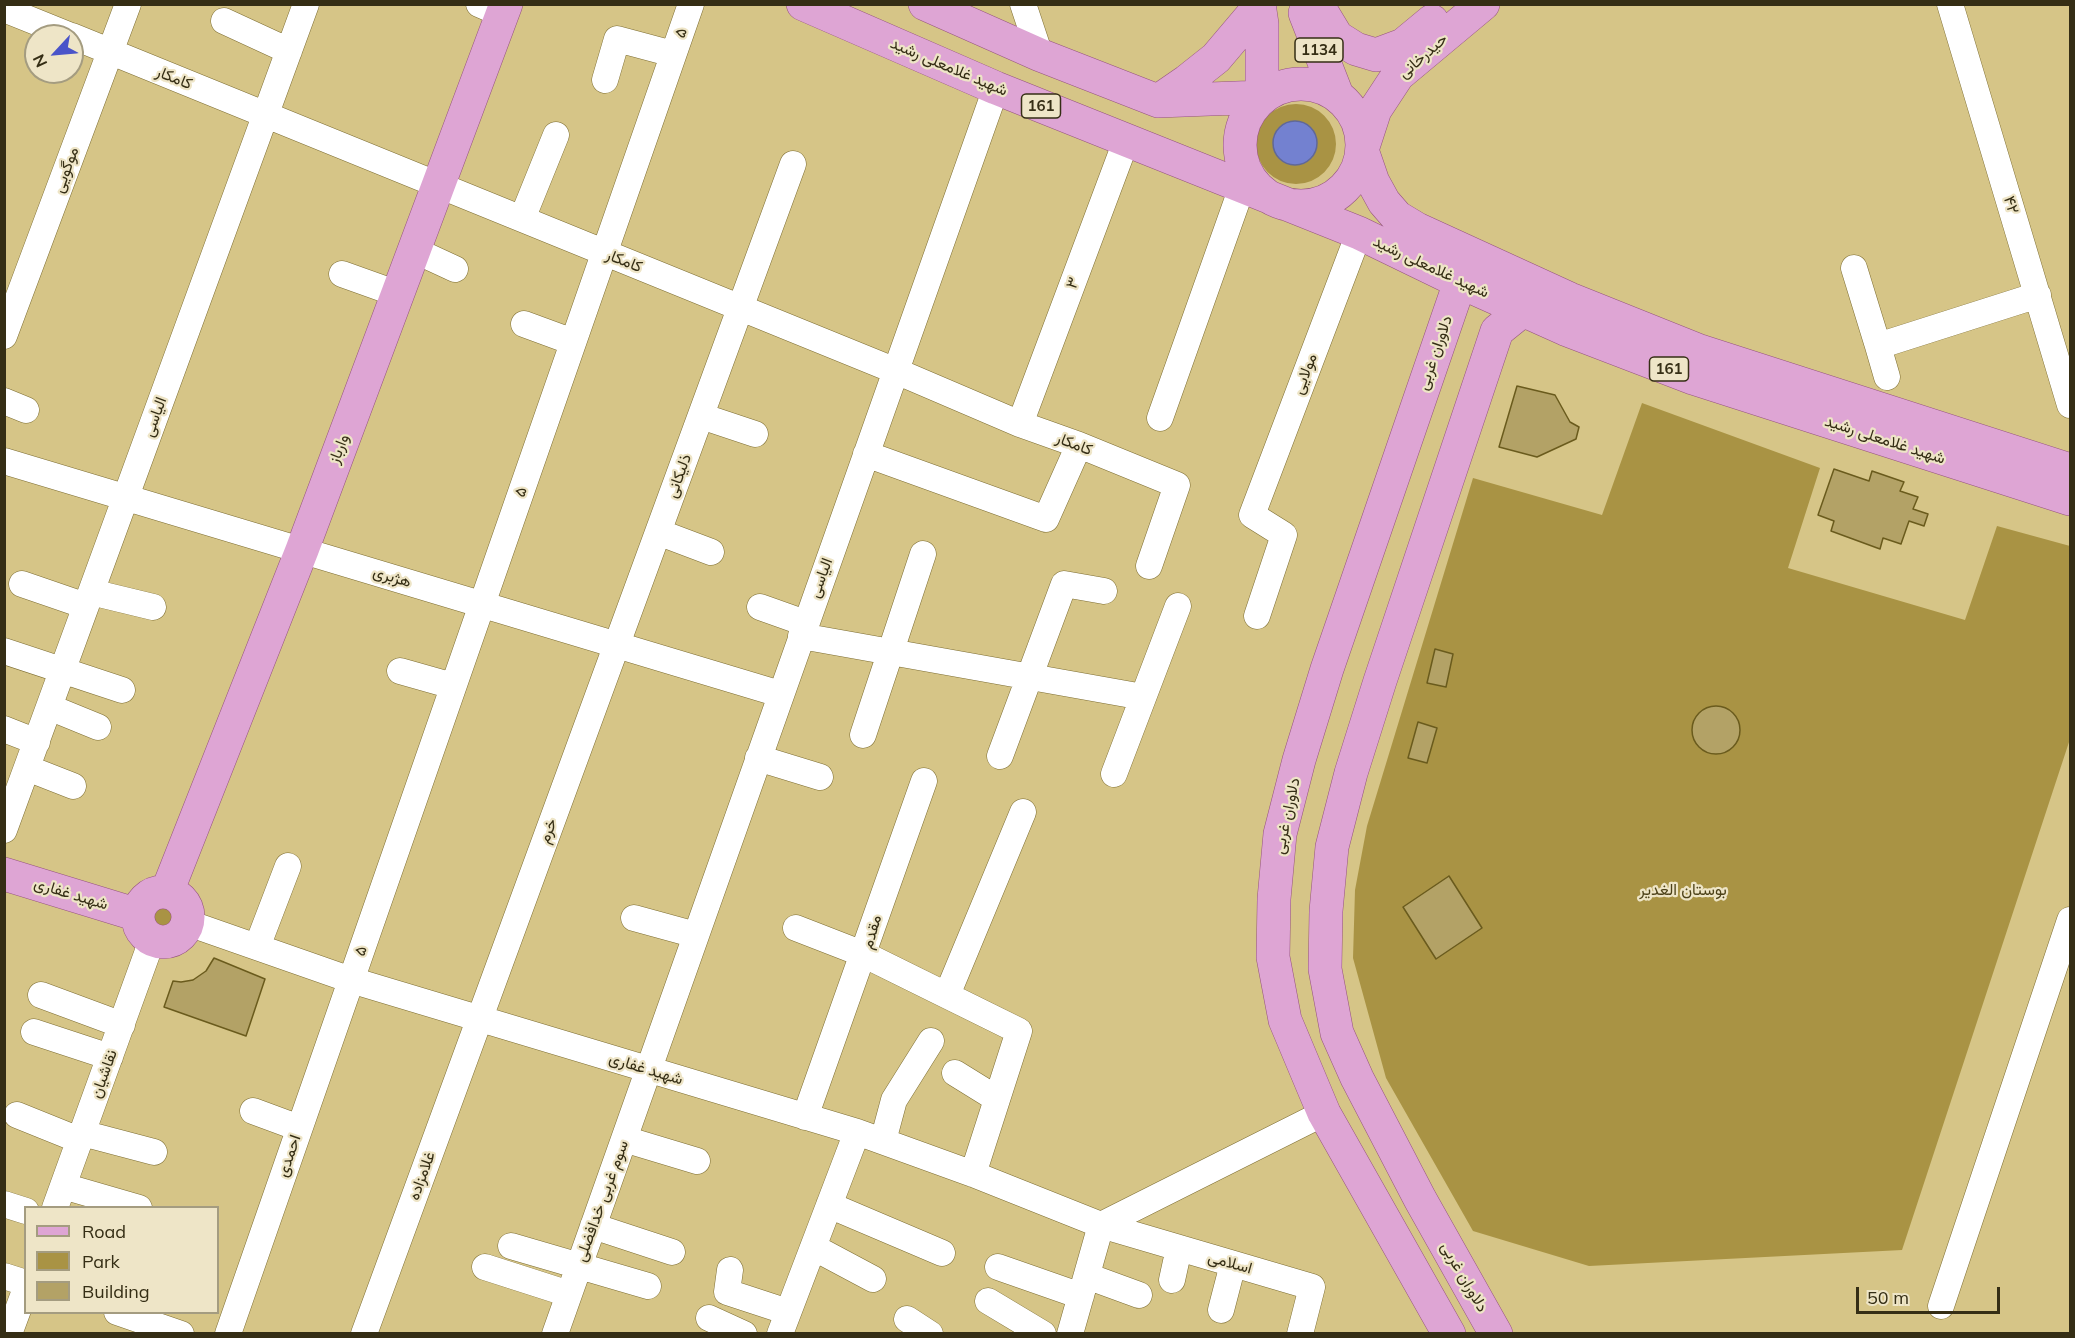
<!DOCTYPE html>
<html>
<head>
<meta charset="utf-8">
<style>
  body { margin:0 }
  #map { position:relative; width:2075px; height:1338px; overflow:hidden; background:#d6c587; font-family:Mulish,sans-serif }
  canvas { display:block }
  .frame { position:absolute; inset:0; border:6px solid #352e15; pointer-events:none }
  .legend { position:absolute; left:24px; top:1206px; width:195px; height:108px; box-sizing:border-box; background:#eee5c7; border:2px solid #a49c80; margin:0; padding:8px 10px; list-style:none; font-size:18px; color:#352e15 }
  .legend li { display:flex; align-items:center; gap:12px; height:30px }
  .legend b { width:30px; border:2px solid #a49c80 }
  .north { position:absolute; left:24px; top:24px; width:60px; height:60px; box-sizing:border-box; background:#eee5c7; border:2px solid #a49c80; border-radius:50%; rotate:244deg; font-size:16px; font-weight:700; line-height:24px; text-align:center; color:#352e15 }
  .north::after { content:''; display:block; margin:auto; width:21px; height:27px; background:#4a54c9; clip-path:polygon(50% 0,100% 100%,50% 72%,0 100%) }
  .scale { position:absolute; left:1856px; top:1287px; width:144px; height:27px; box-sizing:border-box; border:3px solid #352e15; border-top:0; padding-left:8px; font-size:18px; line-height:21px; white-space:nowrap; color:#352e15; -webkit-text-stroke:4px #eee5c7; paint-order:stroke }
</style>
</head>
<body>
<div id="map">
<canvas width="2075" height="1338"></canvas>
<div class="frame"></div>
<ul class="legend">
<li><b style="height:8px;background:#dea5d4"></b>Road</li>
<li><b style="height:16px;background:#a99344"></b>Park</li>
<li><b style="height:16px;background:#b3a266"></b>Building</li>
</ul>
<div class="north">N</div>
<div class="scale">50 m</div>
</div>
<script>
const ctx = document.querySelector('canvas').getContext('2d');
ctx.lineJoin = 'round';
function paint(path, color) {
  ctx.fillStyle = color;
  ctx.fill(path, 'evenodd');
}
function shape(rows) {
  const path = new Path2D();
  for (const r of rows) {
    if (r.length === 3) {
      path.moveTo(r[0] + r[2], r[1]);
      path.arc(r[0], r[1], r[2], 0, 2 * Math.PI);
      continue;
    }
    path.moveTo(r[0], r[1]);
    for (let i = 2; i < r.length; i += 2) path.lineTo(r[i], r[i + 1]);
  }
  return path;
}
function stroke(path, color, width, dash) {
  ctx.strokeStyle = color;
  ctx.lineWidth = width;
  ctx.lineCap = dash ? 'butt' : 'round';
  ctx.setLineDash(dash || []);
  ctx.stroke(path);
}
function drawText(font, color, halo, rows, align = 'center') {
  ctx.font = font + ' Mulish,Vazirmatn,sans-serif';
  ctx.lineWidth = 4.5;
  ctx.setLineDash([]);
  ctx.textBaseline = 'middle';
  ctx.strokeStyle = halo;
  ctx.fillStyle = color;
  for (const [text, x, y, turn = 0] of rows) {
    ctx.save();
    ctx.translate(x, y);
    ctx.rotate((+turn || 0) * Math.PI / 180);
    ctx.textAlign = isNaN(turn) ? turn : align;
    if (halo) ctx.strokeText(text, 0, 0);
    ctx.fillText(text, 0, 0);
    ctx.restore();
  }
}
const green = shape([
  [1296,144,40],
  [1642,403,1820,468,1788,568,1965,620,1997,526,2070,546,2070,739,1902,1250,1589,1266,1473,1231,1386,1078,1353,958,1355,890,1367,826,1473,478,1602,515],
  [163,917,17]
]);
const water = shape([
  [1295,143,22]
]);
const building = shape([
  [1517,386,1555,395,1570,422,1579,427,1576,439,1537,457,1499,447,1517,386],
  [1834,469,1869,481,1872,471,1904,482,1900,491,1918,497,1913,509,1928,514,1924,526,1909,521,1901,544,1883,538,1880,549,1831,531,1834,521,1818,515,1834,469],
  [1435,649,1453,654,1446,687,1427,683,1435,649],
  [1716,730,24],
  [1418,722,1437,728,1427,763,1408,758,1418,722],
  [1449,876,1482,928,1436,959,1403,907,1449,876],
  [214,958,265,979,246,1036,164,1007,173,981,181,982,193,980,206,971,214,958]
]);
const minor = shape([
  [479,4,502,14],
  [1023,4,1040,55],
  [1950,4,2070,405],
  [4,9,71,36],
  [224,21,289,51],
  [72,36,896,371,1020,424,1079,445,1177,485,1149,566],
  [605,80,617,39,673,54],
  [522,219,556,135],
  [414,250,455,269],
  [1854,268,1878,346,2038,295],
  [342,274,398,294],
  [524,324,573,342],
  [4,336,128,4],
  [1878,346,1887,377],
  [4,401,26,410],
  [701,416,755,434],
  [1160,418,1242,187],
  [1020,424,1126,141],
  [866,454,1046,519,1079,445],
  [4,461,780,694],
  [658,532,711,552],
  [22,584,86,606],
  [91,592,153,607],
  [760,607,805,623],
  [1257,616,1284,535,1252,515,1359,233],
  [801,636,1143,697],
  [4,651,122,690],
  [400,671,453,686],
  [49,707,98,727],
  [4,729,37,742],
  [863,735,923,554],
  [1000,756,1064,584,1104,591],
  [758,758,820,777],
  [27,768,73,786],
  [1114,774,1178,606],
  [4,830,306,4],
  [634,918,696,935],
  [188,923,351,980,857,1132,973,1174,1101,1225,1312,1287,1300,1334],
  [796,928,863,954,1019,1031,973,1174],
  [257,947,288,866],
  [41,995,122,1025],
  [947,995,1023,812],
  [34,1032,110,1057],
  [955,1073,997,1099],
  [253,1111,299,1128],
  [17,1115,79,1140],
  [805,1117,924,781],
  [82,1133,154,1152],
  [624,1139,697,1161],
  [883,1141,894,1100,931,1041],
  [63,1186,139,1208],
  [4,1204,26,1211],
  [829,1205,942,1253],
  [55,1208,152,940],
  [1101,1225,1324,1113],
  [593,1226,672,1252],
  [511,1246,648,1286],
  [813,1247,873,1279],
  [485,1267,569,1294],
  [998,1267,1081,1296],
  [730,1270,727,1292,788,1312],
  [4,1276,26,1283],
  [1087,1276,1139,1295],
  [1172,1280,1179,1248],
  [988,1301,1043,1334],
  [1941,1306,2070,920],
  [1221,1310,1233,1264],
  [117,1312,181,1334],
  [709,1318,744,1334],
  [907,1319,930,1334],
  [9,1334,26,1288],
  [228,1334,691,4],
  [364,1334,793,164],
  [555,1334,996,88],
  [780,1334,857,1132],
  [1070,1334,1101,1225]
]);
const major = shape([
  [803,4,996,88,1359,233,1460,282,1565,329,1693,378,2070,499],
  [925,4,1040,55,1158,101,1262,97,1262,24,1259,4],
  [1317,4,1337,37,1356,49,1376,55,1403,45,1432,21],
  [1483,4,1398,75,1375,110,1362,150,1373,182,1384,202,1397,217,1417,229,1570,299,1700,351,2070,470],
  [1305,13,1337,95],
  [1301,145,61],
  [1158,101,1187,81,1216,58,1260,6],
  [4,874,138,915],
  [163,917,25],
  [167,892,302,550,506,4],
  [1449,1334,1324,1113,1285,1020,1273,957,1274,899,1280,834,1299,760,1327,669,1460,282],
  [1496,1334,1420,1199,1357,1078,1337,1033,1325,969,1326,911,1332,847,1351,773,1380,681,1497,331,1523,310]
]);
const shields = [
  [1319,50,48],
  [1041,106,39],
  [1669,369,39]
];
const shieldNames = [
  ["1134",1319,50],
  ["161",1041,106],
  ["161",1669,369]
];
const streetNames = [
  ["۵",681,33,-70],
  ["حیدرخانی",1423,56,-41],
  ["شهید غلامعلی رشید",949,67,23],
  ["کامکار",174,78,22],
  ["موگویی",66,170,-70],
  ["۴۲",2011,205,73],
  ["کامکار",624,261,22],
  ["شهید غلامعلی رشید",1431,267,25],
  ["۳",1073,283,-69],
  ["دلاوران غربی",1435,353,-71],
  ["مولایی",1305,374,-69],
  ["الیاسی",155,417,-70],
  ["شهید غلامعلی رشید",1885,440,18],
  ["کامکار",1074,444,21],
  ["وارباز",339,449,-69],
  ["ذلیکانی",679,476,-70],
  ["۵",521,492,-71],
  ["هژبری",392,577,17],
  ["الیاسی",821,578,-70],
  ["دلاوران غربی",1287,816,-78],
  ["خرم",548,831,-70],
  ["شهید غفاری",71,894,17],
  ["مقدم",872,932,-74],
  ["۵",361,951,-71],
  ["شهید غفاری",646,1069,17],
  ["نقاشیان",104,1074,-70],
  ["احمدی",289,1156,-71],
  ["غلامزاده",422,1176,-70],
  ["سوم غربی خدافضلی",602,1201,-70],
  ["اسلامی",1230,1263,16],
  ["دلاوران غربی",1464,1277,60]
];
const parkNames = [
  ["بوستان الغدیر",1683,890]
];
paint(green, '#a99344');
paint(water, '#7381d0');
stroke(water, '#606898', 1.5);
paint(building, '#b3a266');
stroke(building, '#6a5b1d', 1.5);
stroke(minor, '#7e6e33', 27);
stroke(major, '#95547e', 34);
stroke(minor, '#fff', 26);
stroke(major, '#dea5d4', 33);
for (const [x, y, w] of shields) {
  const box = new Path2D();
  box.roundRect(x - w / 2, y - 12, w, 24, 4.5);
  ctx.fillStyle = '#eee5c7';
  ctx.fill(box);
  stroke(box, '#352e15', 1.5);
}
drawText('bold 15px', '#352e15', null, shieldNames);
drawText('16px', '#352e15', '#eee5c7', streetNames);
drawText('16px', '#4c4118', '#eee5c7', parkNames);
</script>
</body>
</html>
